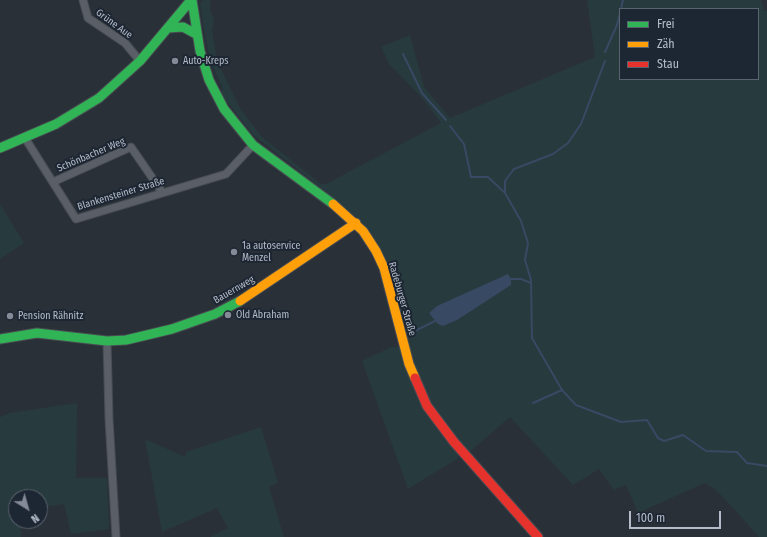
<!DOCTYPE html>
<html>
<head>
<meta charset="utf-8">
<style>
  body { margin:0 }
  #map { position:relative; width:767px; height:537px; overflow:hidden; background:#2a3038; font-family:"Fira Sans Condensed",sans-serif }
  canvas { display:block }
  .legend { position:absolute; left:619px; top:8px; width:140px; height:72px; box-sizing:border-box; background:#1d2633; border:1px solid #59626f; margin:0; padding:5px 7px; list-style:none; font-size:12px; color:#b4bcc9 }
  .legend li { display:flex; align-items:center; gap:8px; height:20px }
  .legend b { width:20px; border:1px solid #59626f }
  .north { position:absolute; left:8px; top:489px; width:40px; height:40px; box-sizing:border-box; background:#1d2633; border:1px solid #59626f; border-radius:50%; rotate:143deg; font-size:11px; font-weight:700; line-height:16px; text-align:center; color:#b4bcc9 }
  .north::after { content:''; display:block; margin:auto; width:14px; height:18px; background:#848b96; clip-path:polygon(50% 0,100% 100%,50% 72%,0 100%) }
  .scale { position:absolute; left:629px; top:511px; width:92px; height:18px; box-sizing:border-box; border:2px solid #b4bcc9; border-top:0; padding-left:5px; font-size:12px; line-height:14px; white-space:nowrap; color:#b4bcc9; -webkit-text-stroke:3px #1d2633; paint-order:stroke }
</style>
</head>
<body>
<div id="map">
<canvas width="767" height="537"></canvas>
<ul class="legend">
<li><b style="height:5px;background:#30b455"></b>Frei</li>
<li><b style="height:5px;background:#ff9f0a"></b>Zäh</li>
<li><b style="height:5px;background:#e5322d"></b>Stau</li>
</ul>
<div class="north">N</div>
<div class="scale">100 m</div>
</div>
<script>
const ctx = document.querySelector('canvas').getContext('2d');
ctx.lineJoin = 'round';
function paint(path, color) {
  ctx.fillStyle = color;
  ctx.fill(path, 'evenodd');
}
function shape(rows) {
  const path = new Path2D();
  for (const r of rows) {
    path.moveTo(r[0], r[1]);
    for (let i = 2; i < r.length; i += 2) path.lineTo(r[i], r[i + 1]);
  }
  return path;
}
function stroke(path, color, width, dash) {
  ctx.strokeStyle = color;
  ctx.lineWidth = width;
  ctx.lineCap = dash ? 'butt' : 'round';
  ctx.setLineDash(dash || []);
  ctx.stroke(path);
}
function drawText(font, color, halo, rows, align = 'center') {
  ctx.font = font + ' "Fira Sans Condensed",sans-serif';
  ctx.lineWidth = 4;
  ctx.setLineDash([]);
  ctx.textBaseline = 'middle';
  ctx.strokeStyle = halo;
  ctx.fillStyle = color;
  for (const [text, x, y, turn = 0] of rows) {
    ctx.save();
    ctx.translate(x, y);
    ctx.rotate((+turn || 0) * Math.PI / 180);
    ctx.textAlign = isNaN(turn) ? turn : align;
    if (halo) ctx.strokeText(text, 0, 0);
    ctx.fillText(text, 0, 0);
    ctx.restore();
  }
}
const green = shape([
  [204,0,210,0,210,8,214,21,212,30,217,61,241,110,262,137,321,184,326,184,441,123,423,99,389,64,381,47,410,35,424,87,450,118,595,57,587,0,761,0,764,11,767,11,767,537,759,537,734,509,716,490,705,483,638,513,626,485,614,490,599,469,573,485,510,417,468,453,432,407,416,372,383,258,319,190,321,188,252,134,225,99,221,91,223,89,211,62,205,36,200,4],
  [620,9,758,9,758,79,620,79],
  [0,204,24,243,0,259],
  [391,347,401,347,407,368,459,453,457,459,408,489,362,361],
  [77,403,76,478,107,478,109,529,71,534,64,504,40,507,40,497,16,497,16,521,20,521,21,537,0,537,0,417,10,413],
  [261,427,278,483,269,487,284,537,210,537,228,528,217,508,162,532,145,439,185,457,186,452]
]);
const water = shape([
  [508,274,511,279,511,285,457,320,443,326,438,324,429,313,437,306]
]);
const stream = shape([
  [621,9,623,0],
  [605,52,617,25,620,13],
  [403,54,422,93,446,120],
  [605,61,581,124,568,143,553,154,514,169,505,181,505,193,521,221,528,243,525,260,531,280,532,338,562,390,576,405,621,422,647,420,658,438,664,441,683,435,706,451,737,452,747,463,767,466],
  [450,126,464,144,471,177,488,177,504,192],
  [511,279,521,279,531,283],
  [415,331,435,321],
  [533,403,562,390]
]);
const street = shape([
  [83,0,88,18,125,43,140,61],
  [25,138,76,219,226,174,253,145],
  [53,182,131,147,162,192],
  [107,341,109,419,116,537]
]);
const fast = shape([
  [192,0,200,51,209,80,224,109,253,145,333,204],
  [168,28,183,27,196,34],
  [0,148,56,124,99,98,140,61,191,0],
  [0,339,37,333,107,341,126,340,172,329,215,314,240,301]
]);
const slow = shape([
  [333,204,363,231,376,251,384,268,409,364,415,378],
  [240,301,356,223]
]);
const jam = shape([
  [415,378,427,406,454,442,538,537]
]);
const markers = [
  [175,61,4,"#848b96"],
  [234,252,4,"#848b96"],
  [228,315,4,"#848b96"],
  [10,316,4,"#848b96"]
];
const streetNames = [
  ["Grüne Aue",114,24,36],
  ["Schönbacher Weg",91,155,-23],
  ["Blankensteiner Straße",121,194,-17],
  ["Bauernweg",234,290,-30],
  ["Radeburger Straße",402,299,74]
];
const poiNames = [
  ["Auto-Kreps",183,61],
  ["1a autoservice",242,246],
  ["Menzel",242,258],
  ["Old Abraham",236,315],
  ["Pension Rähnitz",18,316]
];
paint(green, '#273a3e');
paint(water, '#384963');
stroke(stream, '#384963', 2);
stroke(street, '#484c53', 9);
stroke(fast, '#484c53', 11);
stroke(slow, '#484c53', 11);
stroke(jam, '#484c53', 11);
stroke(street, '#5a5e66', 7);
stroke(fast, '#30b455', 9);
stroke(slow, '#ff9f0a', 9);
stroke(jam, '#e5322d', 9);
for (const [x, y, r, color] of markers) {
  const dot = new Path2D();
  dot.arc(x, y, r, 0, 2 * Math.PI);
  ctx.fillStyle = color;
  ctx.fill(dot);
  stroke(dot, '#1d2633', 1.5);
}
drawText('10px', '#b4bcc9', '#1d2633', streetNames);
drawText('10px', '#b4bcc9', '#1d2633', poiNames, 'left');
</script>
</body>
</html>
